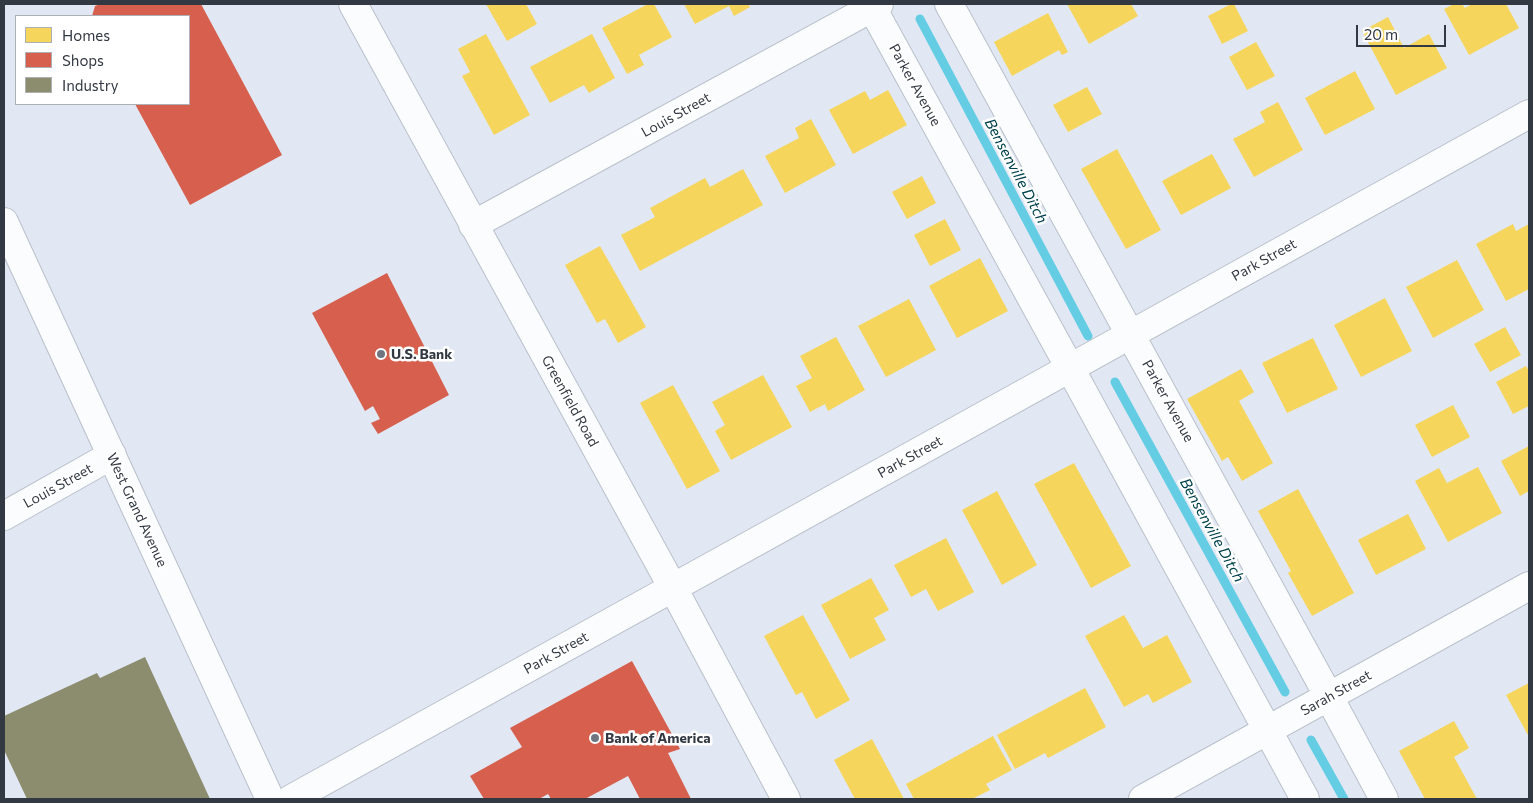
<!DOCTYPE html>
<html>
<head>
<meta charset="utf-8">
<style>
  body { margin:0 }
  #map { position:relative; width:1533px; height:803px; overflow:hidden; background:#e1e8f3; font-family:Commissioner,sans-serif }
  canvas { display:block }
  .frame { position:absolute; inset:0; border:5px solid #333943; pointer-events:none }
  .legend { position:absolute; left:15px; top:15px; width:175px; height:90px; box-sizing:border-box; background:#fff; border:1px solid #adb0b4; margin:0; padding:6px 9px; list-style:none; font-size:15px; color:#333943 }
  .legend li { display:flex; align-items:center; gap:10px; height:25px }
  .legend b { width:25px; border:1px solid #adb0b4 }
  .scale { position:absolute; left:1356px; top:25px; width:90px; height:22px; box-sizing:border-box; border:2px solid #333943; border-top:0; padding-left:6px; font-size:15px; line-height:18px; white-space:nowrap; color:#333943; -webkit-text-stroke:4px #fff; paint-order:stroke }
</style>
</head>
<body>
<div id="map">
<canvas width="1533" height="803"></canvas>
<div class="frame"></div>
<ul class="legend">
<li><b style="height:14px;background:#f6d55c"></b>Homes</li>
<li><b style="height:14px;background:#d6604d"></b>Shops</li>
<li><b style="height:14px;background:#8c8c6e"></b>Industry</li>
</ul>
<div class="scale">20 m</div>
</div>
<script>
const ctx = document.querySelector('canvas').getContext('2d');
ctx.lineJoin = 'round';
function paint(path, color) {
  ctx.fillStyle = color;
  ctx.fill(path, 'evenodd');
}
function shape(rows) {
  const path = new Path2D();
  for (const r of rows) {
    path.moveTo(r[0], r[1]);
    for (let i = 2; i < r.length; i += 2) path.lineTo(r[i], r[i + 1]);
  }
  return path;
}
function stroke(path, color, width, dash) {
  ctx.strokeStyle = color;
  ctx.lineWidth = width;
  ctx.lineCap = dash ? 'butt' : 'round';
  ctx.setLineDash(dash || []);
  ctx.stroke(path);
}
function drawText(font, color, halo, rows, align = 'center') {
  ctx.font = font + ' Commissioner,sans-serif';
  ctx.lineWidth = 5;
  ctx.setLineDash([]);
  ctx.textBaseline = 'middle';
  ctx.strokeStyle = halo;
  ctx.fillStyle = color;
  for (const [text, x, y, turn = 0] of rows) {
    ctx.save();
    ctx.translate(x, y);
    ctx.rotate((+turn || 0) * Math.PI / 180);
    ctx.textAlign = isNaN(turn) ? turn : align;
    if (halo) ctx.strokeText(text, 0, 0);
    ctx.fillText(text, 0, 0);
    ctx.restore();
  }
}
const homes = shape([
  [486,4,526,4,537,24,507,41],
  [648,4,654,4,672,37,639,55,644,65,627,74,602,28],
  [684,4,748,4,750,7,734,16,729,6,695,24],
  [1067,4,1131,4,1138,16,1089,44],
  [1231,4,1234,4,1248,31,1222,44,1208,16],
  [1454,4,1462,4,1465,8,1472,4,1506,4,1519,28,1469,55,1444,9],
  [1048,13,1068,52,1062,55,1059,50,1012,76,994,42],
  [1388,17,1404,48,1429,34,1447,68,1396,95,1362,31],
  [486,34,530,115,494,135,462,76,470,72,458,49],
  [592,34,615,78,589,93,584,85,550,103,530,67],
  [1256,42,1275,76,1247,90,1229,57],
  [1355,71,1375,109,1325,135,1305,98],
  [1087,87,1102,114,1068,132,1053,105],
  [888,90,907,125,853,154,829,110,865,91,870,100],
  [1278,102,1303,150,1254,177,1233,139,1265,122,1260,112],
  [811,119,836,165,785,193,765,156,799,138,795,128],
  [1117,149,1161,230,1126,249,1081,169],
  [1212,154,1231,188,1181,215,1162,181],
  [743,169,763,205,640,271,621,235,655,217,650,208,705,178,710,187],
  [922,176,936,203,907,219,892,192],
  [945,219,961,250,930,266,914,235],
  [1513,224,1516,231,1529,224,1529,289,1506,301,1476,244],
  [600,246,646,327,618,343,605,319,597,323,565,265],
  [980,258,1008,311,957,338,929,286],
  [1457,260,1484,310,1433,338,1406,287],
  [1385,298,1412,351,1361,377,1334,325],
  [909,299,936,350,886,377,858,326],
  [1505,327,1521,355,1490,372,1474,344],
  [836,337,865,390,828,411,825,404,810,412,796,386,812,378,800,356],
  [1313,338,1338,389,1287,413,1262,363],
  [1526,366,1529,371,1529,406,1513,414,1496,382],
  [1241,369,1254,392,1239,401,1273,463,1242,481,1228,457,1222,461,1187,399],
  [763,375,792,427,731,460,715,431,725,425,712,402],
  [673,385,720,471,687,489,640,403],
  [1453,405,1470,437,1432,457,1415,425],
  [1529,446,1529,491,1520,496,1501,461],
  [1074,463,1131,566,1091,588,1034,484],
  [1478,467,1502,513,1448,542,1415,481,1439,468,1447,483],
  [1298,489,1354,593,1312,616,1288,573,1291,571,1258,511],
  [997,491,1037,565,1002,585,962,510],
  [1408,514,1426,549,1376,575,1358,540],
  [946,538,974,592,938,611,926,589,911,597,894,565],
  [871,578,889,610,874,618,886,640,850,659,821,605],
  [803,615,850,700,816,719,802,692,796,695,764,636],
  [1124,615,1143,648,1167,635,1192,682,1153,703,1148,694,1124,707,1085,636],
  [1529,683,1529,737,1506,695],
  [1085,688,1106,727,1048,758,1045,753,1015,769,997,735],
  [1454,721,1469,748,1454,757,1477,799,1425,799,1399,751],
  [993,736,1012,770,986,784,990,790,972,799,914,799,906,784],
  [872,739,904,799,855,799,834,760]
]);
const shops = shape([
  [100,4,201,4,282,155,190,205,135,104,189,104,189,16,92,16,95,6],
  [387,273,449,395,378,434,371,423,380,419,373,406,365,411,312,313],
  [632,661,680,749,668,753,691,799,640,799,628,776,585,799,551,799,548,794,539,799,484,799,470,776,522,747,510,728]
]);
const industry = shape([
  [145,657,210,799,27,799,4,750,4,716,97,673,100,678]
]);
const stream = shape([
  [920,19,1088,336],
  [1115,382,1285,692],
  [1311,740,1344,799]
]);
const minor = shape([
  [353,4,673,588,786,799],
  [870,4,1070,368,1305,799],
  [949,4,1329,697,1384,799],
  [473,225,879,4],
  [4,516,112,455],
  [291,799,1529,114],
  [1143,799,1529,586]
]);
const secondary = shape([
  [4,222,270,799]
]);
const markers = [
  [381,354,5,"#707681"],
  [595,738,5,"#707681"]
];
const streetNames = [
  ["Parker Avenue",915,85,61],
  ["Louis Street",676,115,-29],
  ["Park Street",1264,260,-29],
  ["Greenfield Road",570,401,61],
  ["Parker Avenue",1168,401,61],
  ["Park Street",910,457,-29],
  ["Louis Street",58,486,-29],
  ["West Grand Avenue",137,510,65],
  ["Park Street",556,653,-29],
  ["Sarah Street",1336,693,-29]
];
const poiNames = [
  ["U.S. Bank",391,354],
  ["Bank of America",605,738]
];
const waterNames = [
  ["Bensenville Ditch",1016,171,62],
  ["Bensenville Ditch",1212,530,61]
];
paint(homes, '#f6d55c');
paint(shops, '#d6604d');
paint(industry, '#8c8c6e');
stroke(stream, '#64cde4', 9);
stroke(minor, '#bac0ca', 30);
stroke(secondary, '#bac0ca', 30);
stroke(minor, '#fafcfd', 28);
stroke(secondary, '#fafcfd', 28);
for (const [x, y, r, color] of markers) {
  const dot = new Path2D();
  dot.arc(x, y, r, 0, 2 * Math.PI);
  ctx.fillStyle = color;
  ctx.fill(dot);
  stroke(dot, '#fff', 2);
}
drawText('14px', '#333943', '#fff', streetNames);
drawText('bold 14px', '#333943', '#fff', poiNames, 'left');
drawText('italic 15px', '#00414c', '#fff', waterNames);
</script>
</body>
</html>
